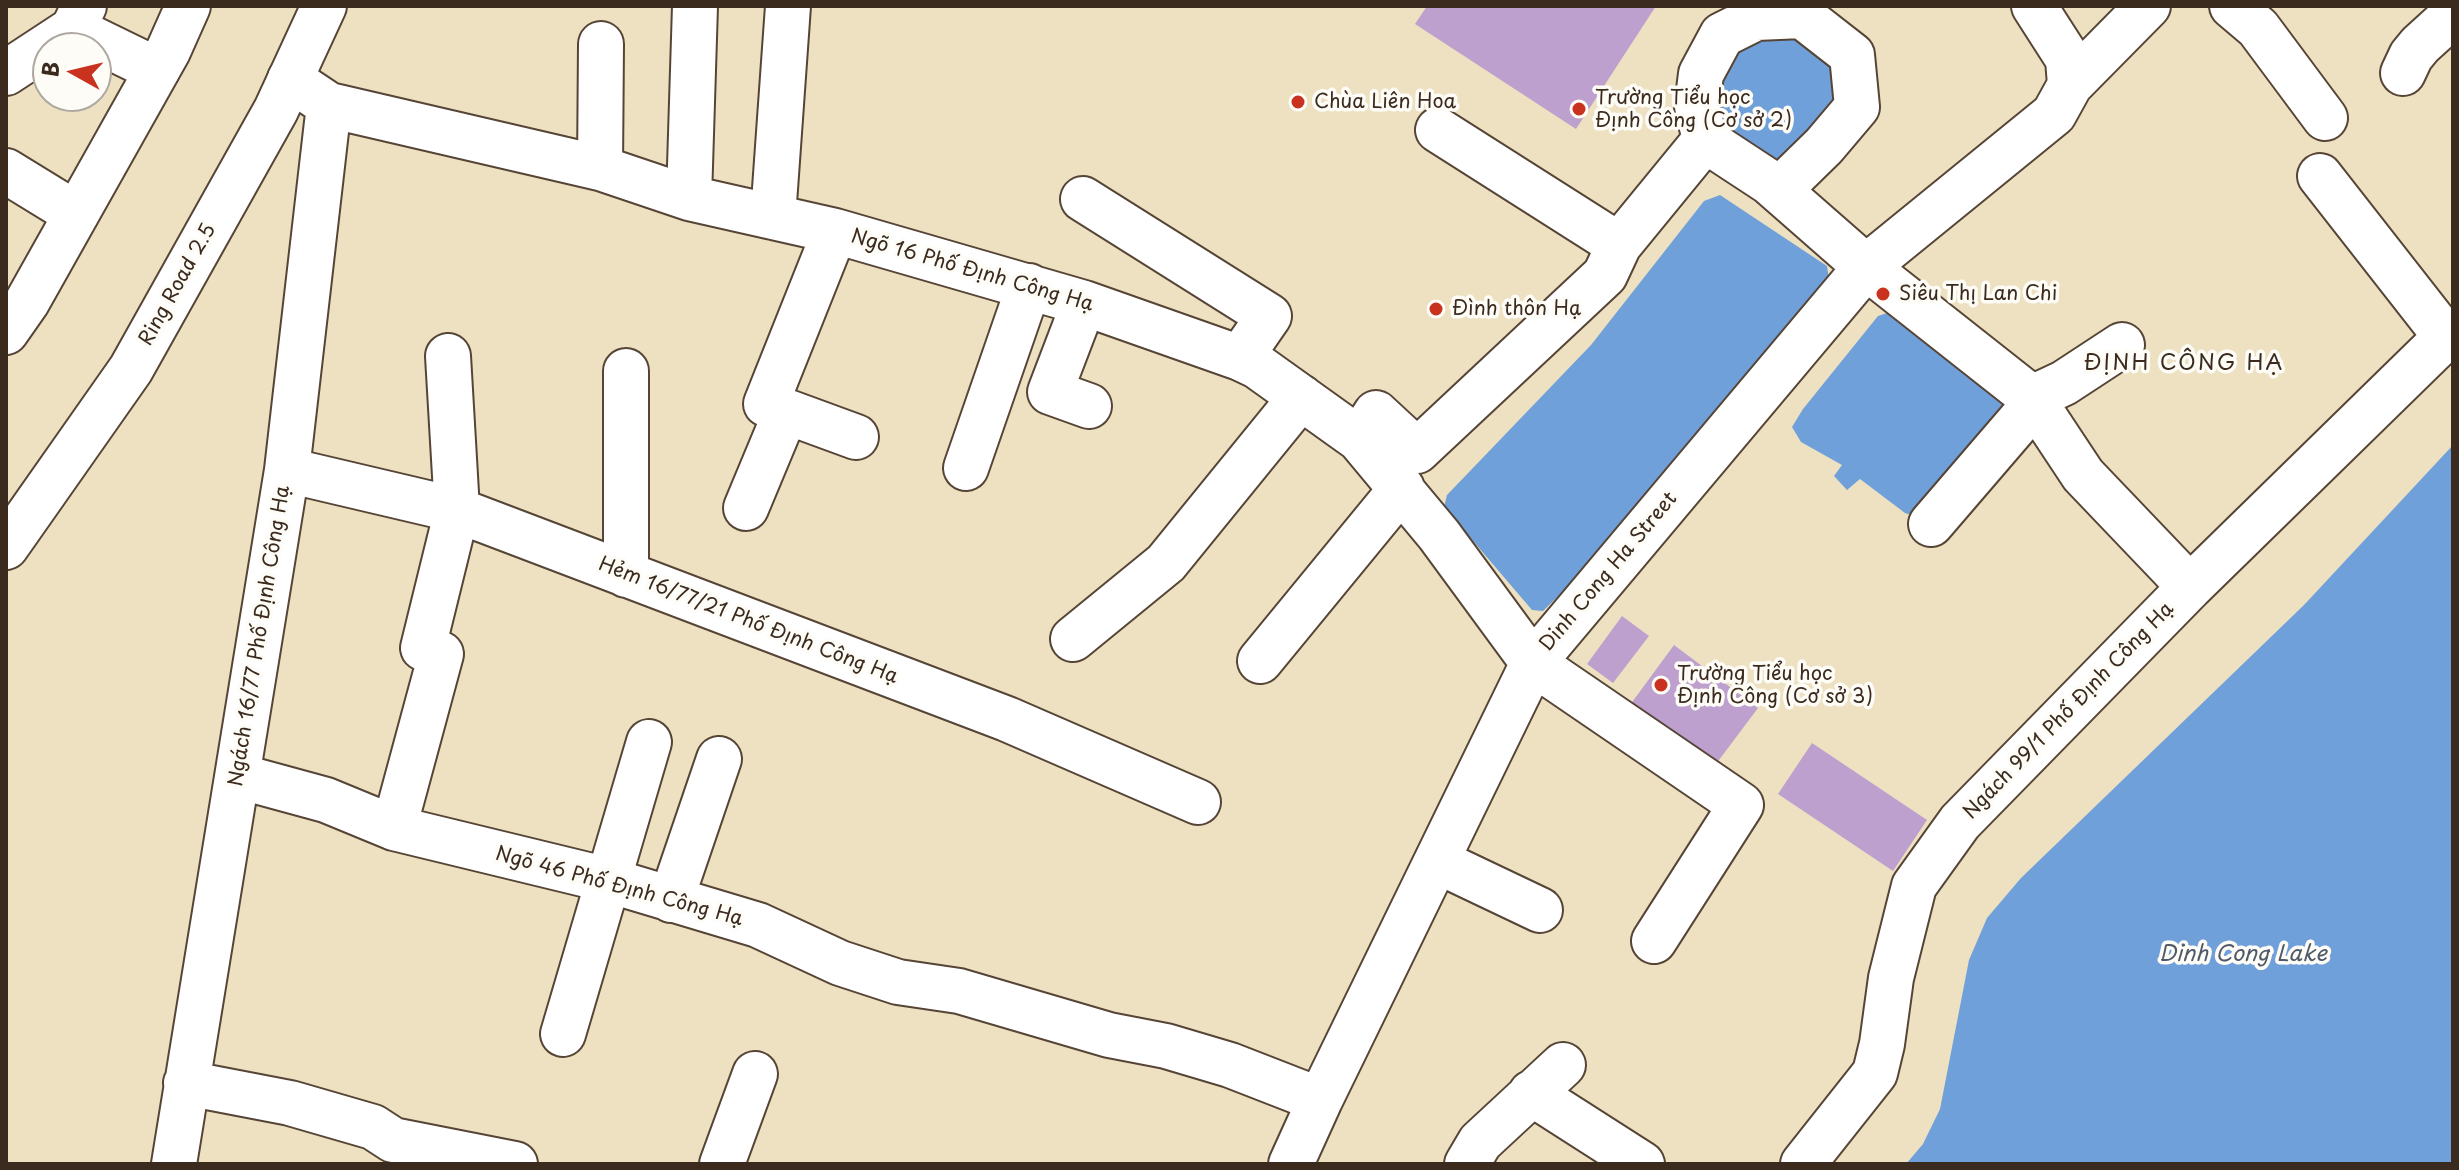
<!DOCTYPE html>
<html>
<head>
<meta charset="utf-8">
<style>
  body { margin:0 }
  #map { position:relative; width:2459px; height:1170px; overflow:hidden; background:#ede1c1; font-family:"Playpen Sans",sans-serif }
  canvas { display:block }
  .frame { position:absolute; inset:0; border:8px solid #3b2a1e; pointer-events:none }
  .north { position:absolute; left:32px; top:32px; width:80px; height:80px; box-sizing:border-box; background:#fdfcf7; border:2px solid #afa8a0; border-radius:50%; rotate:278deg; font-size:22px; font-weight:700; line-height:32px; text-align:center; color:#3b2a1e }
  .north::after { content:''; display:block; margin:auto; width:28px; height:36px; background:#c8321e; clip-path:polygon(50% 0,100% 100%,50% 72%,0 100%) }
</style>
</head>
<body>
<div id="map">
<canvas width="2459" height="1170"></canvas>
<div class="frame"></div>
<div class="north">B</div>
</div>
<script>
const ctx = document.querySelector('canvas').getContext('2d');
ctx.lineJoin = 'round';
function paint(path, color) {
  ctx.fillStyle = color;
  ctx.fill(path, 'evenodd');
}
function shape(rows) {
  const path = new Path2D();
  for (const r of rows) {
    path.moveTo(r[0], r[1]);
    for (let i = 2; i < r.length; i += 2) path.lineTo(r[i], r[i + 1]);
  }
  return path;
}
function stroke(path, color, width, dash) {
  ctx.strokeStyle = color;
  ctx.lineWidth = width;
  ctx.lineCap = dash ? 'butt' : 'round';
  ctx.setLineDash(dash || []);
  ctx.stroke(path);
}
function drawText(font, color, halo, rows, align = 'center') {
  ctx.font = font + ' "Playpen Sans",sans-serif';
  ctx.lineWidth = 7;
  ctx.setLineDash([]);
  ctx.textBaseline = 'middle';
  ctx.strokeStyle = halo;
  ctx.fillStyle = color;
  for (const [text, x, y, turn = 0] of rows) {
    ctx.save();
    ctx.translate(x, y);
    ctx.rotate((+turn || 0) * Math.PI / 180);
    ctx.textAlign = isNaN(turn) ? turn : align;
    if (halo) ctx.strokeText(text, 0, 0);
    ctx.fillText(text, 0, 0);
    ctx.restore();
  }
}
const water = shape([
  [1776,22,1833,55,1844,98,1784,161,1761,160,1722,137,1708,73],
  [1720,195,1827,266,1829,279,1654,502,1543,611,1532,610,1444,507,1447,495,1591,345,1704,201],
  [1887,313,1894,314,2017,404,1917,517,1905,513,1860,479,1847,490,1834,476,1842,465,1801,442,1792,427,1803,409,1878,316],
  [2453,445,2453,1164,1906,1164,1923,1144,1940,1109,1969,960,1987,918,2021,878,2304,605]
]);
const building = shape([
  [1427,6,1656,6,1576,129,1415,24],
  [1622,616,1649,636,1613,683,1587,664],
  [1674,645,1758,708,1710,772,1627,709],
  [1812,743,1927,820,1893,871,1778,794]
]);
const minor = shape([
  [2034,6,2068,59,2070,85],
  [2232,6,2258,28,2325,118],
  [73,29,157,70],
  [6,73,73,29,84,6],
  [2403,73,2411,56,2420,45,2453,15],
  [290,79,329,105,600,168,689,198,835,231,1084,303,1240,358,1257,366,1359,439,1439,535,1533,663,1741,805,1654,941],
  [1438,130,1619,245],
  [1705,140,1697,106,1701,74,1722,35,1756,18,1802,16,1852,55,1857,107,1824,146,1779,190],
  [600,168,601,44],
  [6,171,76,214],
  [2320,176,2446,337],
  [689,198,695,6],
  [1083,199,1269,316,1240,358],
  [773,217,788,6],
  [835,231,766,404,856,437],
  [1084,303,1050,392,1089,406],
  [2032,398,2064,383,2122,345],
  [1359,439,1376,413,1417,451,1605,275,1619,245,1705,140,1769,182,1866,267,2032,398,2083,475,2190,587],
  [966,468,1029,286],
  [287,470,457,510,1007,719,1198,802],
  [746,508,786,412],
  [1931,524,2035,403],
  [626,575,626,371],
  [1073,639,1166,563,1301,397],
  [423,648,457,510,448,356],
  [1260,661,1402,488],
  [238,776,326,800,394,828,608,880,758,925,840,963,898,982,959,991,1109,1035,1166,1046,1230,1065,1320,1100],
  [394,828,441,654],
  [1437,861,1540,910],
  [671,900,719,759],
  [563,1034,649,742],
  [186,1083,290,1103,373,1127,393,1140,515,1164],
  [1531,1093,1642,1164],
  [174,1164,287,470,329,105],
  [722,1164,755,1074],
  [1291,1164,1320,1100,1533,663,1866,267,2054,114,2070,85,2148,6],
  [1467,1164,1480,1142,1563,1065],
  [1803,1164,1875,1073,1882,1044,1891,978,1914,886,1960,822,2190,587,2453,330]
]);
const major = shape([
  [6,332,27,302,168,51,188,6],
  [6,547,131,369,276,110,324,6]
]);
const markers = [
  [1298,102,8,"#c8321e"],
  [1579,109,8,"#c8321e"],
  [1883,294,8,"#c8321e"],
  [1436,309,8,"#c8321e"],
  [1661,685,8,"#c8321e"]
];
const poiNames = [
  ["Trường Tiểu học",1595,98],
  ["Định Công (Cơ sở 2)",1595,121],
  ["Chùa Liên Hoa",1314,102],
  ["Siêu Thị Lan Chi",1899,294],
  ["Đình thôn Hạ",1452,309],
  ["Trường Tiểu học",1677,674],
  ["Định Công (Cơ sở 3)",1677,697]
];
const streetNames = [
  ["Ngõ 16 Phố Định Công Hạ",972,271,16],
  ["Ring Road 2.5",178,285,-61],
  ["Dinh Cong Ha Street",1609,572,-50],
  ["Hẻm 16/77/21 Phố Định Công Hạ",748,621,21],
  ["Ngách 16/77 Phố Định Công Hạ",260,636,-81],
  ["Ngách 99/1 Phố Định Công Hạ",2069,711,-46],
  ["Ngõ 46 Phố Định Công Hạ",619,887,15]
];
const neighbourhoodNames = [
  ["ĐỊNH CÔNG HẠ",2184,364]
];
const waterNames = [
  ["Dinh Cong Lake",2243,955]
];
paint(water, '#70a0da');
paint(building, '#bea0ce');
stroke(minor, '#564536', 48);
stroke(major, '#564536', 48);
stroke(minor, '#fff', 44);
stroke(major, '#fff', 44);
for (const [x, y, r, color] of markers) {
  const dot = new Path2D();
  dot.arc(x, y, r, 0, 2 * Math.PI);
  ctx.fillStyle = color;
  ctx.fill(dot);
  stroke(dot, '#fdfcf7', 3);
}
drawText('20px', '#3b2a1e', '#fdfcf7', poiNames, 'left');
drawText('20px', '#3b2a1e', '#fdfcf7', streetNames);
ctx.letterSpacing = '2px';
drawText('22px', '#3b2a1e', '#fdfcf7', neighbourhoodNames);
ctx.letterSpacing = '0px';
drawText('italic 22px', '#505969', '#fdfcf7', waterNames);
</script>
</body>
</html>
